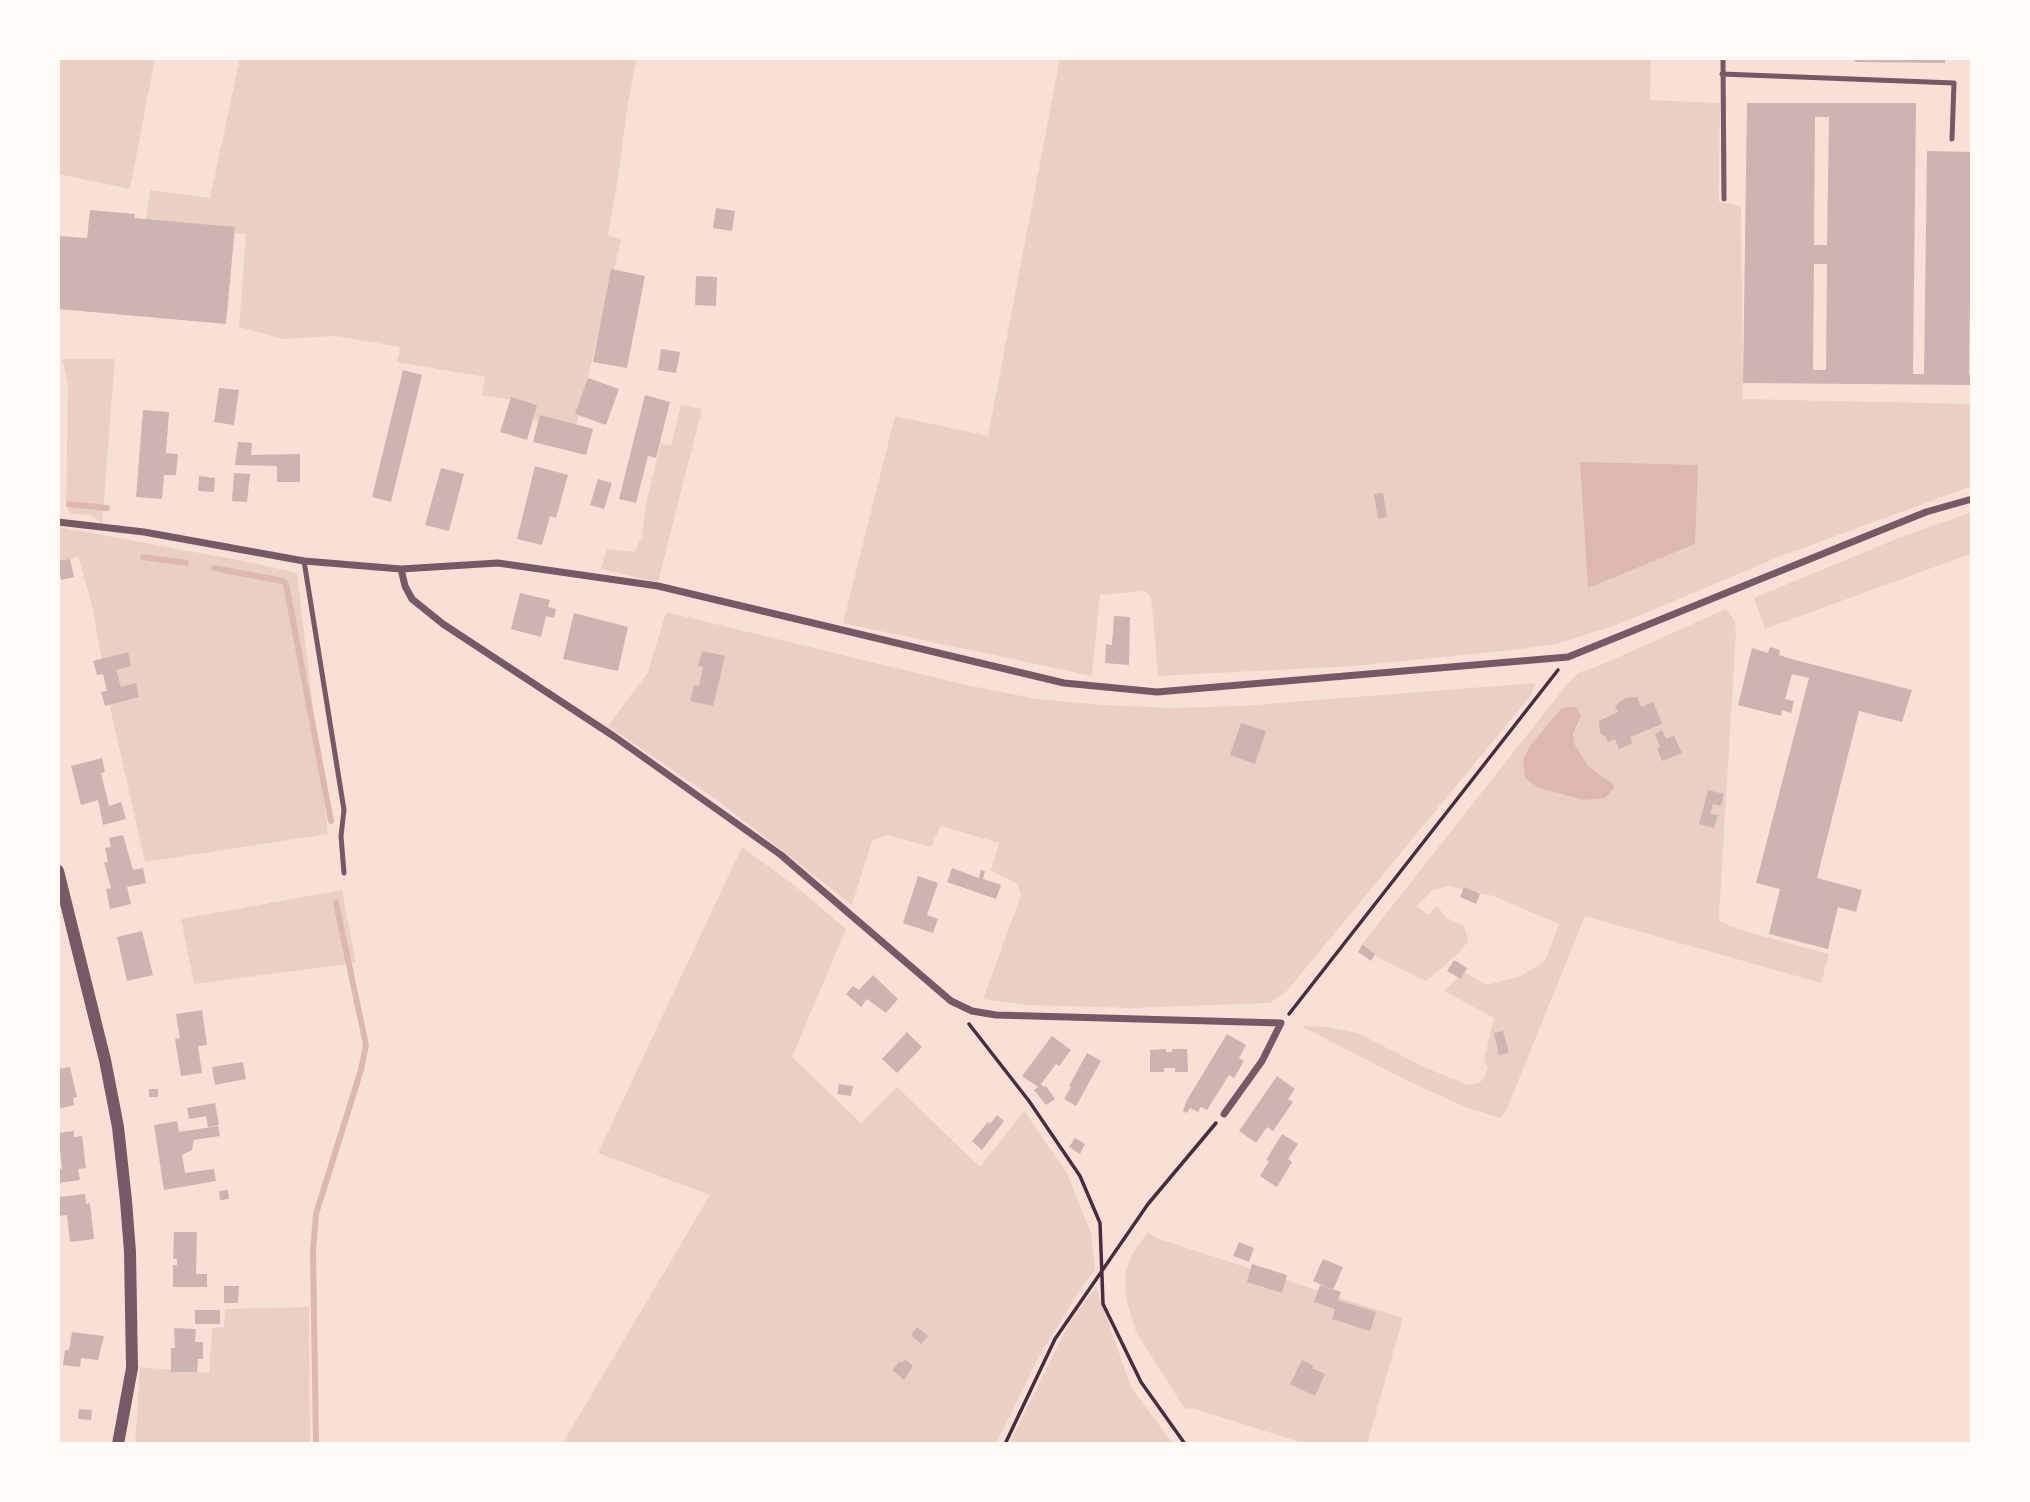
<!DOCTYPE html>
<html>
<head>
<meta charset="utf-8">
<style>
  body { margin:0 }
  #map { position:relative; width:2030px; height:1502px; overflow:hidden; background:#f7e1d7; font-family:"Sofia Sans Condensed",sans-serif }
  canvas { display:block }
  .frame { position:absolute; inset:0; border:60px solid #fffaf5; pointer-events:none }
</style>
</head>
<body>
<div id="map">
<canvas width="2030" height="1502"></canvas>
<div class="frame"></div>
</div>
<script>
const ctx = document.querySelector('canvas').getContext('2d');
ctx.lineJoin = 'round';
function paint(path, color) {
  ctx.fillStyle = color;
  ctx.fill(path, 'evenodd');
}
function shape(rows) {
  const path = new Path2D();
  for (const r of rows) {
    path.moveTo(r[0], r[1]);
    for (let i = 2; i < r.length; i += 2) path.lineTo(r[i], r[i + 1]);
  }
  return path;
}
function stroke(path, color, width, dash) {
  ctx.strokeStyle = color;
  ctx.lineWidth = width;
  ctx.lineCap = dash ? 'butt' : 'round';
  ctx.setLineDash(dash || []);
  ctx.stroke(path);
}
const green = shape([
  [58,58,155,58,130,189,58,174],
  [240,58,637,58,628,102,618,178,608,235,621,240,576,427,532,420,536,404,482,395,485,377,397,362,400,347,335,336,283,339,239,327,246,234,145,224,150,190,210,198],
  [1060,58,1651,58,1650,100,1720,103,1719,202,1741,206,1743,399,1972,404,1972,486,1781,556,1619,624,1560,643,1522,649,1354,666,1158,676,1151,597,1145,591,1100,595,1092,676,843,623,895,416,988,436],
  [62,359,115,359,102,524,91,515,71,514,66,506,68,385],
  [681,405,702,409,658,582,601,569,607,549,635,552,642,535,646,504,661,443,671,446],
  [1972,512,1972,552,1970,554,1765,629,1754,598,1901,537],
  [58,527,249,562,297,573,328,834,145,862,112,716,91,601,78,556,58,564],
  [1726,609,1735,621,1736,632,1719,916,1721,922,1744,931,1829,954,1821,983,1585,916,1506,1111,1500,1118,1465,1107,1408,1081,1301,1026,1326,1027,1358,1033,1424,1067,1468,1085,1479,1083,1484,1078,1488,1067,1484,1060,1494,1018,1444,991,1464,972,1487,985,1521,976,1545,961,1559,924,1493,896,1448,886,1432,891,1416,906,1428,915,1437,906,1447,918,1465,927,1468,941,1459,953,1426,981,1359,948,1568,683,1580,672,1596,667],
  [1580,723,1573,734,1574,743,1588,766,1613,785,1530,746],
  [666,612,966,685,1037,699,1103,705,1172,708,1240,706,1535,683,1532,694,1286,992,1270,1003,1130,1008,1027,1005,983,999,1021,895,1018,884,991,871,999,843,941,826,931,847,887,835,872,841,852,905,721,803,608,726,648,672],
  [742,847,794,885,846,929,792,1057,861,1123,897,1087,980,1167,1024,1111,1067,1173,1091,1233,1095,1270,1081,1288,1038,1358,996,1444,562,1444,710,1195,598,1153],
  [342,890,356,963,194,984,181,919],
  [1148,1232,1156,1238,1403,1318,1367,1444,1306,1444,1192,1408,1185,1409,1136,1332,1126,1299,1125,1272,1133,1253],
  [1096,1287,1131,1387,1173,1444,1009,1444,1070,1322],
  [309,1307,310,1444,135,1444,140,1367,209,1373,212,1328,224,1327,225,1309]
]);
const water = shape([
  [1580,462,1698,465,1695,544,1588,588],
  [1567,707,1576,707,1581,716,1573,734,1574,743,1588,766,1613,784,1614,788,1605,798,1584,800,1539,788,1525,778,1523,760,1530,746,1560,710]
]);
const stream = shape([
  [69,504,107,508],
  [143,557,186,563],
  [214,568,282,581,286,584,331,821],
  [316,1444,313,1251,316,1214,361,1070,366,1045,336,903]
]);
const building = shape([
  [1855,58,1945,58,1945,63,1855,62],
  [1747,103,1916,103,1913,374,1924,374,1927,151,1972,152,1969,374,1972,374,1972,385,1743,383],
  [1815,117,1829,117,1827,245,1814,245],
  [1814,264,1827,264,1826,370,1813,370],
  [716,208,735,211,732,231,713,228],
  [90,210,135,214,134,218,235,227,226,324,58,309,58,236,87,238],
  [611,269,645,276,627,368,593,362],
  [696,276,717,277,716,306,695,305],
  [661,349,680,352,676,373,658,370],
  [403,370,422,375,391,502,372,497],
  [588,378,619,389,606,425,575,414],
  [219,388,239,390,234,425,214,422],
  [645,395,670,402,656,458,648,456,636,503,619,499],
  [511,397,537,405,527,440,500,432],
  [143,410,169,412,166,453,178,454,176,475,164,475,162,499,136,497],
  [540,415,593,429,586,455,533,442],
  [238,442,252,443,251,455,300,454,300,482,277,482,277,466,235,465],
  [535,466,568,475,556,518,550,516,542,545,517,539],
  [441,468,464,474,449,531,425,525],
  [234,473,250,474,247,502,232,501],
  [199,476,215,478,214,492,198,491],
  [598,479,612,483,604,509,590,505],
  [1383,493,1387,517,1378,519,1374,494],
  [70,559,74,577,61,580,58,561],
  [520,593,550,600,548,607,556,609,554,618,546,616,541,637,511,629],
  [574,613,628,627,618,671,563,659],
  [1114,616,1130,617,1129,665,1105,663,1106,644,1112,645],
  [1770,647,1780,650,1779,655,1795,660,1912,690,1902,722,1859,711,1817,878,1862,890,1856,912,1838,907,1828,949,1769,934,1780,889,1756,883,1809,678,1792,674,1785,699,1794,701,1791,713,1782,710,1781,716,1738,705,1752,648,1768,653],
  [702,651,725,656,713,706,690,701,694,685,699,686,703,667,698,666],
  [128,652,131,666,116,670,121,687,136,683,139,697,105,706,101,692,107,691,103,674,97,675,93,661],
  [1637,697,1641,707,1653,702,1662,724,1630,737,1633,743,1619,749,1615,739,1608,742,1606,737,1600,733,1599,721,1618,712,1615,706,1625,698],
  [1241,723,1266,731,1255,764,1230,755],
  [1662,730,1666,739,1674,736,1682,753,1662,761,1657,748,1660,747,1655,734],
  [102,758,105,772,101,773,109,806,121,802,126,819,103,825,98,800,81,805,71,766],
  [1708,790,1724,794,1721,806,1713,804,1710,814,1718,815,1714,828,1699,824],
  [123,835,133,870,143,868,146,883,127,887,131,904,110,909,106,889,111,888,104,862,108,862,105,848,111,847,109,838],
  [952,868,979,878,981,870,985,871,983,879,1001,885,996,899,947,882],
  [918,876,938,883,927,915,938,919,933,933,903,923],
  [1464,887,1480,894,1476,904,1460,897],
  [142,931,153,975,127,981,117,937],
  [1363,945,1375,954,1371,961,1358,952],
  [1454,960,1467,968,1461,979,1447,971],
  [873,975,898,999,886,1013,867,999,861,1007,846,994,853,986,859,990],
  [202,1010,207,1045,198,1046,202,1073,181,1076,175,1039,180,1038,176,1014],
  [1503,1031,1509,1053,1499,1055,1494,1033],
  [907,1032,922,1047,897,1073,882,1059],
  [1227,1034,1246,1045,1239,1058,1244,1061,1234,1078,1229,1075,1207,1110,1201,1107,1198,1112,1190,1108,1187,1113,1183,1111,1187,1100],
  [1052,1036,1071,1050,1059,1066,1056,1064,1041,1084,1044,1087,1046,1086,1055,1099,1046,1105,1034,1090,1038,1087,1022,1076],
  [1166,1049,1166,1052,1172,1052,1172,1049,1187,1049,1188,1072,1175,1072,1175,1068,1164,1068,1164,1072,1150,1072,1150,1050],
  [1087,1053,1101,1061,1076,1106,1064,1099,1071,1087,1069,1086],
  [243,1062,246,1079,215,1085,212,1067],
  [70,1067,77,1097,73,1098,74,1105,58,1109,58,1069],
  [1277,1076,1295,1089,1288,1099,1293,1102,1273,1131,1267,1127,1256,1143,1239,1131],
  [839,1084,853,1086,851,1096,837,1094],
  [149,1089,158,1089,158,1097,149,1097],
  [215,1103,219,1125,208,1127,206,1116,189,1119,187,1108],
  [997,1115,1004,1121,982,1150,972,1141,988,1122,990,1124],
  [177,1121,179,1132,218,1126,220,1136,194,1140,192,1150,182,1155,185,1173,214,1169,216,1181,164,1190,154,1125],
  [74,1131,74,1137,82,1136,86,1168,78,1169,80,1180,58,1183,58,1170,62,1169,58,1133],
  [1282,1134,1298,1144,1288,1159,1292,1162,1277,1187,1260,1176,1269,1161,1266,1160],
  [1075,1138,1085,1144,1080,1154,1069,1147],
  [228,1190,229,1199,220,1200,219,1191],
  [85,1194,86,1204,90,1203,94,1239,70,1242,67,1215,58,1216,58,1197],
  [174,1232,197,1232,196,1274,207,1274,207,1287,173,1287,173,1265,177,1265,177,1259,173,1259],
  [1239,1242,1254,1248,1249,1262,1233,1256],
  [1323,1259,1343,1267,1333,1290,1313,1281],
  [1252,1264,1287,1275,1282,1293,1247,1282],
  [1320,1285,1341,1292,1338,1300,1376,1312,1370,1331,1332,1319,1335,1309,1314,1302],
  [224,1286,239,1286,238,1303,224,1303],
  [195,1310,220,1310,220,1324,195,1324],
  [917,1327,928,1336,921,1344,911,1335],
  [174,1328,196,1329,195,1342,203,1342,203,1359,198,1359,197,1372,171,1372,171,1348,175,1348],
  [72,1332,104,1336,98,1360,81,1358,80,1367,63,1365,65,1350,69,1350],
  [905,1359,913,1366,904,1380,892,1370,900,1361,902,1363],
  [1302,1360,1314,1366,1312,1368,1325,1374,1315,1396,1290,1384],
  [79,1409,92,1410,91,1420,78,1419]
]);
const path = shape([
  [1289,1014,1558,670],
  [969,1024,1029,1101,1080,1176,1100,1223,1103,1304,1141,1382,1185,1444],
  [1005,1444,1055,1339,1148,1204,1216,1123]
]);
const service = shape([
  [1723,58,1724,199],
  [1722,74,1954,83,1952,139],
  [304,561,344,810,341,836,344,873]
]);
const minor = shape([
  [58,522,144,532,304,561,401,569,498,563,658,586,1064,683,1157,692,1568,657,1926,512,1972,499],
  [401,569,405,586,412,599,443,624,615,737,781,855,951,1001,972,1011,996,1015,1281,1023,1262,1061,1224,1114]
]);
const tertiary = shape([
  [58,871,105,1060,118,1127,126,1201,130,1252,132,1368,118,1444]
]);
paint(green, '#ebcfc5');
paint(water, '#dcb8b0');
stroke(stream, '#dcb8b0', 6);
paint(building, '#ccb4b1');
stroke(path, '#4a2c40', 3.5);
stroke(service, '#755966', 5);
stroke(minor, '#755966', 7);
stroke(tertiary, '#755966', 12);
</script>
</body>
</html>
